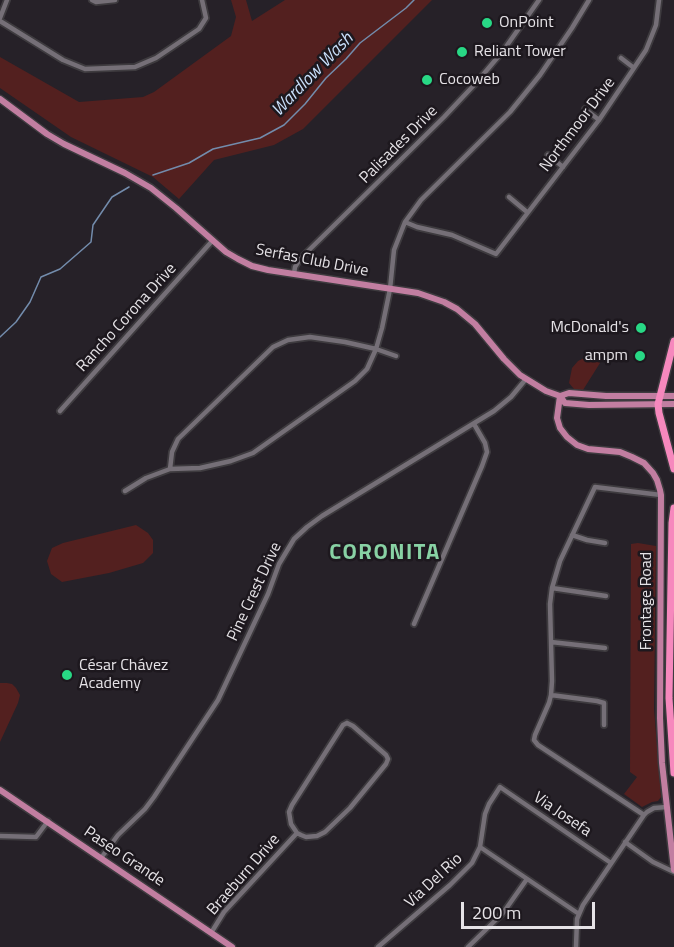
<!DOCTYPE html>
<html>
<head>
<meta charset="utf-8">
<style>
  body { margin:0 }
  #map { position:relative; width:674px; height:947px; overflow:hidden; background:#262128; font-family:"Titillium Web",sans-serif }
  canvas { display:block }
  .scale { position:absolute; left:461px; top:902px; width:134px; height:27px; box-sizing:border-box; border:3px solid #e6e3e7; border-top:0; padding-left:8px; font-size:18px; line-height:21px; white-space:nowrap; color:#e6e3e7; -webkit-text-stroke:4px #1d181e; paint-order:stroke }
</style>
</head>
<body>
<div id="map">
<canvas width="674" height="947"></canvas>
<div class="scale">200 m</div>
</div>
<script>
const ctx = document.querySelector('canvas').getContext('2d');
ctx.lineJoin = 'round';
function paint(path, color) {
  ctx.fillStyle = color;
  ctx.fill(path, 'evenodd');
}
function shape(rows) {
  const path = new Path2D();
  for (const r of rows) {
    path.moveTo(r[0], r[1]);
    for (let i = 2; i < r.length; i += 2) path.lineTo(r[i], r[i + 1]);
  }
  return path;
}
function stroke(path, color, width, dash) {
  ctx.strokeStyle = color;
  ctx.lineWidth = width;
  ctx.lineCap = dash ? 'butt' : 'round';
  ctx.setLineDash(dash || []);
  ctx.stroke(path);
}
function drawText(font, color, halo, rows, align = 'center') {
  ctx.font = font + ' "Titillium Web",sans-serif';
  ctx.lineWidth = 5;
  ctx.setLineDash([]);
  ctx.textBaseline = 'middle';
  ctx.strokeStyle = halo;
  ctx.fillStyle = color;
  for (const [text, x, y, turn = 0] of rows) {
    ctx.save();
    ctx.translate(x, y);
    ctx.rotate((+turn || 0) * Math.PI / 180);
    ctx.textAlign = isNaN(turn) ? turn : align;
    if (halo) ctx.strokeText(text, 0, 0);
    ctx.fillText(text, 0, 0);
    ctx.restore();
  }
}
const green = shape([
  [231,0,246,0,252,21,285,0,432,0,303,129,274,145,214,160,179,199,153,177,71,137,0,88,0,57,79,102,143,97,154,92,231,36,236,17],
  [588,356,598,358,600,363,583,390,574,389,569,383,572,368,578,361],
  [136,525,148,533,153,540,153,553,143,563,109,573,62,582,51,574,47,561,52,548,63,543],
  [638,543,656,546,654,709,661,797,658,801,652,802,642,807,624,794,637,777,630,772,631,544],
  [0,683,7,683,12,684,16,688,20,695,18,703,0,742]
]);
const stream = shape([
  [153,175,189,163,213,149,260,138,284,125,305,104,326,78,346,59,360,43,406,8,414,0],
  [0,337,16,322,30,302,41,277,60,269,91,242,93,225,112,197,129,187]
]);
const minor = shape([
  [92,0,96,2,115,0],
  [0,18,7,0],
  [0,21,63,60,85,69,135,67,156,58,199,29,206,18,202,0],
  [621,58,634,68],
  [585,109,599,120],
  [548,155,563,167],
  [509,197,527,212],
  [405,222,417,227,452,235,496,254,599,120,634,68,646,50,656,25,659,0],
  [294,274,295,267,300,259,444,117,476,83,503,51,539,0],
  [60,411,213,240],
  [170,469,172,452,178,439,273,347,288,340,310,337,345,342,376,349,396,356],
  [125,491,146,478,170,469,200,468,231,461,253,453,355,381,367,369,376,349,382,328,390,289,394,250,405,222,421,200,510,112,540,75,572,28,589,0],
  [572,535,587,540,605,543],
  [552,588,606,596],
  [414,624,482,466,487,452,485,443,474,424],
  [551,642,605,648],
  [551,695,597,701,604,703,604,725],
  [347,723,353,726,386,755,388,759,386,764,350,808,325,832,317,836,306,837,301,835,297,833,291,824,289,812,292,805,343,725,347,723],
  [644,815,538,745,534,740,535,735,549,703,551,695,552,681,550,604,552,588,560,561,595,487,661,495],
  [0,836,36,837,48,821],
  [625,842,653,862,674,872],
  [480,847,579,914],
  [101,858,118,835,145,809,154,797,218,700,268,594,279,564,294,539,307,527,322,516,494,411,511,397,526,379],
  [211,933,224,912,297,833],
  [378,947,450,885,472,863,480,847,485,814,489,804,500,787,611,863],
  [468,947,503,913,527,879],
  [576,947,577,919,583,905,644,815,647,812,654,808,667,807]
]);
const major = shape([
  [0,99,47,134,64,144,125,173,151,188,176,208,226,252,238,259,252,266,268,270,418,293,444,302,457,309,475,324,504,359,520,375,546,391,560,396,565,403,589,405,674,404],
  [560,396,557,418,560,428,567,437,577,445,588,449,620,452,632,457,644,463,653,473,657,480,660,490,661,495,660,718,662,763,674,870],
  [560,396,569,393,606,396,674,396],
  [0,790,232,947]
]);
const highway = shape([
  [674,341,658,404,659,413,674,469],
  [674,508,672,523,669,698,674,773]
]);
const markers = [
  [487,23,6,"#28d885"],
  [462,52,6,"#28d885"],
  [427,80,6,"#28d885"],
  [641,328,6,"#28d885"],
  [640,356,6,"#28d885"],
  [67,675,6,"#28d885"]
];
const poiNames = [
  ["OnPoint",499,23],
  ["Reliant Tower",474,52],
  ["Cocoweb",439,80],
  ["McDonald's",629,328,"right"],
  ["ampm",628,356,"right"],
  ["César Chávez",79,666],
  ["Academy",79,684]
];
const streetNames = [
  ["Northmoor Drive",578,125,-53],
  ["Palisades Drive",399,145,-45],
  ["Serfas Club Drive",312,261,11],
  ["Rancho Corona Drive",127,318,-48],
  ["Pine Crest Drive",255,592,-65],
  ["Frontage Road",647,601,-90],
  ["Via Josefa",562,815,34],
  ["Paseo Grande",124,857,34],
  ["Braeburn Drive",244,875,-49],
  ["Via Del Rio",434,881,-43]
];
const waterNames = [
  ["Wardlow Wash",313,75,-46]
];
const districtNames = [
  ["CORONITA",385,554]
];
paint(green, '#53201f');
stroke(stream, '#738cac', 1.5);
stroke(minor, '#3e3b3f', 8);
stroke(major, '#3e3b3f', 9);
stroke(highway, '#3e3b3f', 10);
stroke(minor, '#756f77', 4.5);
stroke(major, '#c27ea1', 6);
stroke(highway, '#f688bd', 7);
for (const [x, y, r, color] of markers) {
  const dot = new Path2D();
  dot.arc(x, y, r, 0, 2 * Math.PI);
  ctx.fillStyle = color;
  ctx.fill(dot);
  stroke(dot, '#1d181e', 2);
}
drawText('16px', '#e6e3e7', '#1d181e', poiNames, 'left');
drawText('16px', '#e6e3e7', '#1d181e', streetNames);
drawText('italic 18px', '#c8def9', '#1d181e', waterNames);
ctx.letterSpacing = '1.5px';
drawText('bold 22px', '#88d2a4', '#1d181e', districtNames);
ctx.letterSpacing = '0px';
</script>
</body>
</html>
